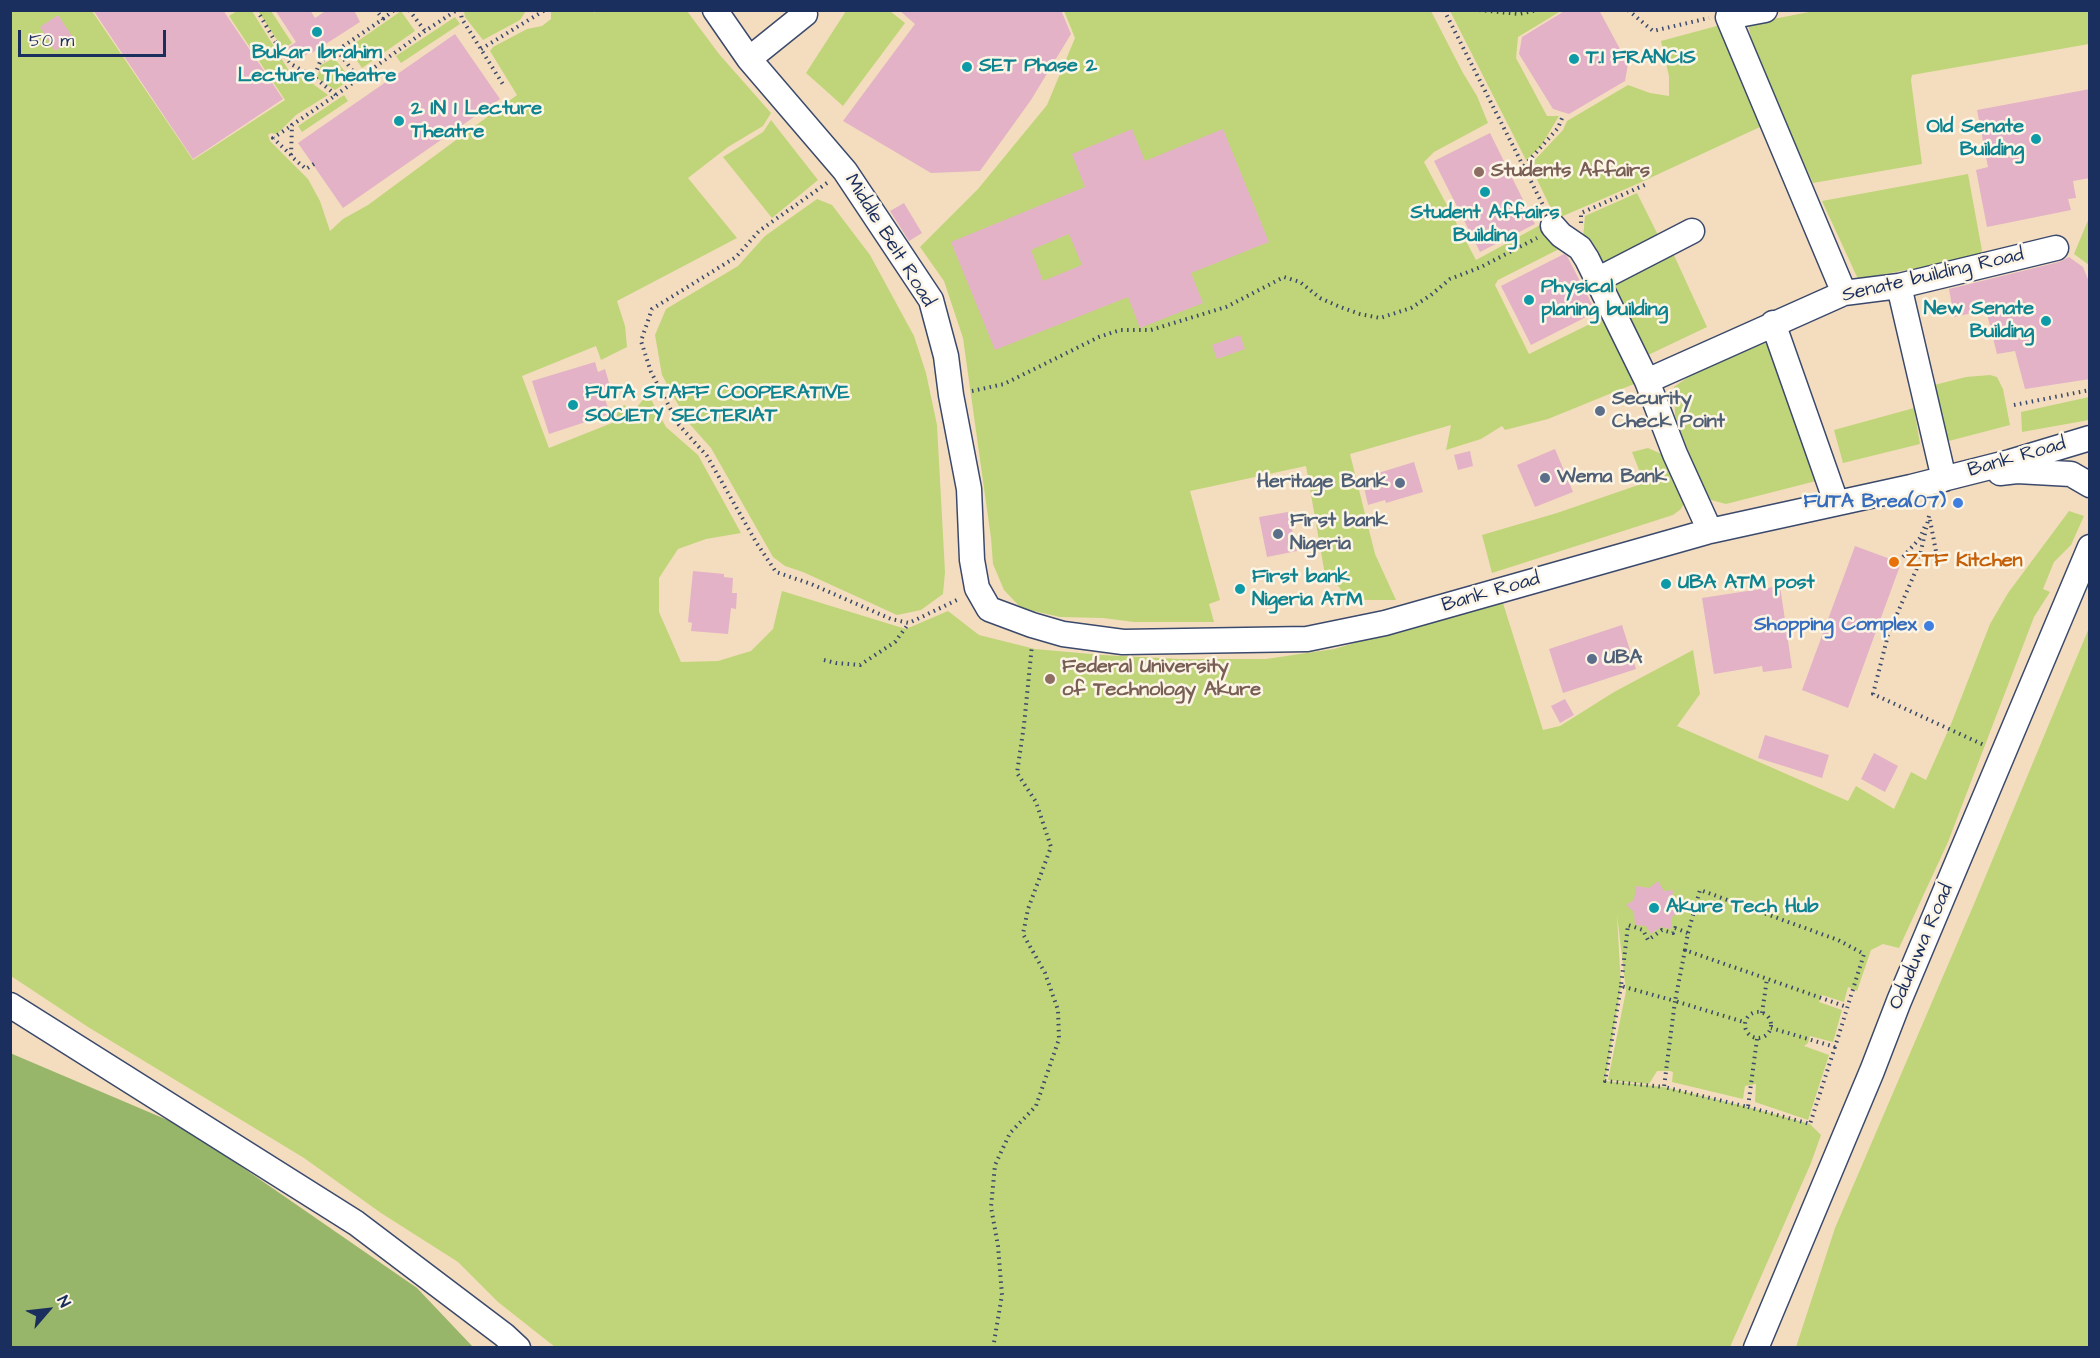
<!DOCTYPE html>
<html>
<head>
<meta charset="utf-8">
<style>
  body { margin:0 }
  #map { position:relative; width:2100px; height:1358px; overflow:hidden; background:#f3ddbe; font-family:"Architects Daughter",sans-serif }
  canvas { display:block }
  .frame { position:absolute; inset:0; border:12px solid #1b2f5e; pointer-events:none }
  .north { position:absolute; left:18px; top:1280px; width:60px; height:60px; -webkit-text-stroke:4px #fcf5e5; paint-order:stroke; rotate:62deg; font-size:16px; font-weight:700; line-height:24px; text-align:center; color:#1b2f5e }
  .north::after { content:''; display:block; margin:auto; width:21px; height:27px; background:#1b2f5e; clip-path:polygon(50% 0,100% 100%,50% 72%,0 100%) }
  .scale { position:absolute; left:18px; top:30px; width:148px; height:27px; box-sizing:border-box; border:3px solid #1b2f5e; border-top:0; padding-left:8px; font-size:18px; line-height:21px; white-space:nowrap; color:#1b2f5e; -webkit-text-stroke:4px #fcf5e5; paint-order:stroke }
</style>
</head>
<body>
<div id="map">
<canvas width="2100" height="1358"></canvas>
<div class="frame"></div>
<div class="north">N</div>
<div class="scale">50 m</div>
</div>
<script>
const ctx = document.querySelector('canvas').getContext('2d');
ctx.lineJoin = 'round';
function paint(path, color) {
  ctx.fillStyle = color;
  ctx.fill(path, 'evenodd');
}
function shape(rows) {
  const path = new Path2D();
  for (const r of rows) {
    if (r.length === 3) {
      path.moveTo(r[0] + r[2], r[1]);
      path.arc(r[0], r[1], r[2], 0, 2 * Math.PI);
      continue;
    }
    path.moveTo(r[0], r[1]);
    for (let i = 2; i < r.length; i += 2) path.lineTo(r[i], r[i + 1]);
  }
  return path;
}
function stroke(path, color, width, dash) {
  ctx.strokeStyle = color;
  ctx.lineWidth = width;
  ctx.lineCap = dash ? 'butt' : 'round';
  ctx.setLineDash(dash || []);
  ctx.stroke(path);
}
function drawText(font, color, halo, rows, align = 'center') {
  ctx.font = font + ' "Architects Daughter",sans-serif';
  ctx.lineWidth = 5;
  ctx.setLineDash([]);
  ctx.textBaseline = 'middle';
  ctx.strokeStyle = halo;
  ctx.fillStyle = color;
  for (const [text, x, y, turn = 0] of rows) {
    ctx.save();
    ctx.translate(x, y);
    ctx.rotate((+turn || 0) * Math.PI / 180);
    ctx.textAlign = isNaN(turn) ? turn : align;
    if (halo) ctx.strokeText(text, 0, 0);
    ctx.fillText(text, 0, 0);
    ctx.restore();
  }
}
const green = shape([
  [593,10,594,13,598,10,687,11,719,54,771,113,763,126,728,147,688,178,737,238,617,301,625,326,627,347,601,360,596,346,522,376,549,448,617,421,617,408,625,405,629,416,648,394,666,427,698,455,741,533,706,539,678,549,659,578,659,612,681,662,718,661,751,651,773,629,782,591,906,629,948,611,979,635,1035,649,1102,655,1179,659,1266,659,1334,649,1502,600,1543,730,1560,726,1614,692,1693,650,1700,694,1677,726,1848,801,1856,786,1894,809,1911,772,1926,780,1951,724,1990,624,2008,593,2069,511,2084,516,2071,545,2054,562,2043,589,2050,592,2034,617,1948,842,1899,948,1883,944,1871,950,1857,991,1848,987,1844,1002,1822,995,1819,1002,1842,1010,1833,1042,1810,1036,1808,1043,1804,1046,1829,1055,1808,1120,1755,1102,1756,1084,1745,1086,1743,1099,1672,1082,1673,1072,1670,1071,1657,1071,1649,1084,1608,1080,1626,991,1617,915,1621,986,1605,1081,1664,1087,1748,1107,1810,1124,1821,1135,1811,1163,1730,1347,555,1347,498,1302,458,1262,381,1213,304,1158,88,1027,11,976,10,11,92,11,193,160,285,100,229,16,237,11,252,11,291,74,309,81,328,95,296,115,277,134,271,133,268,135,270,141,308,179,320,201,330,231,343,219,368,205,517,95,490,51,493,47,527,29,542,26,551,19,551,11],
  [1819,10,2089,11,2089,44,1912,75,1911,80,1922,164,1813,183,1755,55,1748,24],
  [258,11,271,11,292,43,283,49],
  [401,11,415,31,362,68,348,48],
  [464,11,464,10,526,11,520,20,483,40,465,17],
  [846,11,890,11,905,23,843,106,806,73],
  [1064,11,1431,11,1463,73,1477,96,1488,123,1434,152,1424,162,1476,260,1544,223,1565,246,1498,280,1495,285,1529,354,1600,319,1604,309,1637,378,1634,384,1548,419,1505,430,1502,426,1481,439,1446,450,1451,425,1350,454,1375,554,1396,600,1349,600,1332,578,1325,575,1306,466,1190,491,1220,600,1209,604,1214,622,1134,622,1103,618,1060,617,1021,608,1004,590,993,564,991,538,963,338,944,281,920,247,978,189,1047,105,1075,38],
  [1450,11,1561,11,1518,37,1516,58,1547,116,1559,116,1541,146,1526,160],
  [455,17,460,24,401,63,396,56],
  [1724,24,1735,68,1760,127,1637,184,1556,219,1530,165,1563,130,1567,121,1628,85,1650,93,1669,96,1669,76,1661,41],
  [334,58,351,79,335,90,317,78,321,65],
  [344,95,348,101,302,132,298,126],
  [771,120,818,180,772,218,723,157,763,132],
  [1968,174,1983,256,1858,279,1822,201],
  [1637,193,1659,237,1603,268,1583,238,1585,216],
  [817,199,832,205,870,255,914,336,926,373,937,425,945,572,943,594,921,610,897,615,803,572,785,566,773,557,711,448,687,421,662,375,655,335,666,309,738,266,765,236],
  [2089,218,2089,265,2074,254],
  [1672,251,1707,327,1646,356,1610,282],
  [1768,339,1820,480,1726,504,1711,500,1701,485,1675,416,1674,387,1702,367],
  [1990,375,1997,377,2003,389,2010,425,1945,442,1930,386,1966,377],
  [2089,397,2089,420,2022,432,2021,412],
  [1914,408,1920,444,1843,463,1834,430],
  [1648,448,1668,457,1681,491,1684,503,1681,509,1673,515,1492,573,1482,535,1557,513,1644,483,1632,452],
  [2089,628,2089,1347,1796,1347,1835,1228,1974,904]
]);
const forest = shape([
  [10,1053,184,1127,417,1288,473,1347,11,1347]
]);
const building = shape([
  [93,10,223,10,283,99,193,159],
  [275,10,310,10,315,18,327,10,354,10,360,22,310,54,309,53,296,61,287,48,296,42],
  [899,10,1061,10,1071,34,1031,100,980,171,931,173,843,121,915,24],
  [1566,10,1599,10,1628,64,1625,81,1569,114,1553,109,1519,54,1522,37],
  [58,15,74,39,55,51,40,27],
  [455,34,500,99,343,208,298,143],
  [2090,89,2090,178,2073,181,2076,198,2068,199,2071,210,1987,227,1976,170,1988,167,1977,110],
  [1132,129,1145,161,1223,129,1269,242,1191,273,1203,303,1140,328,1128,297,995,350,951,242,1085,187,1072,154],
  [1069,234,1082,265,1043,281,1031,250],
  [1490,133,1535,224,1480,252,1434,161],
  [904,203,922,233,909,241,890,211],
  [1564,254,1567,256,1596,312,1531,345,1501,286],
  [2069,257,2083,267,2090,284,2090,379,2025,389,2015,351,1997,354,1986,310,1954,317,1949,289,2059,262],
  [1240,335,1245,349,1217,359,1212,345],
  [595,362,598,372,605,369,612,393,604,396,610,414,549,434,532,381],
  [1555,449,1573,492,1535,507,1517,465],
  [1470,451,1473,466,1458,470,1454,455],
  [1414,462,1423,492,1386,503,1385,500,1368,505,1362,478],
  [1288,512,1297,551,1267,557,1259,517],
  [1855,546,1901,563,1848,708,1802,690],
  [693,571,724,574,724,577,733,578,732,593,737,593,736,609,731,608,728,634,691,631,692,623,688,622],
  [1780,586,1792,668,1763,672,1762,666,1714,674,1702,598],
  [1622,625,1636,669,1563,693,1549,649],
  [1565,699,1574,715,1560,723,1551,706],
  [1765,735,1829,755,1822,778,1758,758],
  [1874,753,1898,766,1885,792,1861,779],
  [1658,881,1664,891,1673,890,1672,901,1679,912,1672,917,1671,929,1661,927,1651,934,1646,926,1635,925,1634,912,1626,905,1634,900,1636,886,1649,888]
]);
const path = shape([
  [257,10,280,50,291,64,314,77],
  [409,10,425,31],
  [460,10,462,19,504,86],
  [1444,10,1544,207],
  [1479,10,1519,14,1538,10],
  [1628,10,1653,31,1709,18],
  [383,19,394,10],
  [481,49,545,10],
  [337,50,358,78],
  [336,95,425,31,457,10],
  [291,155,273,138,291,126],
  [314,164,306,169,291,156,292,125,336,95,314,77,320,62,383,19,376,10],
  [1524,166,1558,128,1562,118],
  [827,183,759,231,736,257,652,309,641,341,651,372,679,425,707,456,756,542,776,572,811,584,891,619,909,623,959,599],
  [1581,223,1581,213,1647,184],
  [972,391,1004,384,1099,337,1120,330,1151,330,1226,307,1284,277,1300,282,1320,298,1340,307,1360,314,1380,318,1411,308,1431,295,1450,279,1481,267,1537,238],
  [2014,405,2090,390],
  [1929,516,1917,568,1888,635,1873,694,1986,746],
  [1930,520,1938,562],
  [1903,557,1920,538,1925,526],
  [824,660,836,663,860,665,895,642,909,623],
  [1688,933,1700,890,1838,940,1864,954,1835,1047,1771,1028],
  [1685,950,1675,1001,1744,1022],
  [1621,986,1605,1081,1664,1087],
  [1758,1025,13],
  [1762,1013,1767,979],
  [1757,1039,1748,1107,1664,1087,1675,1001,1621,986,1628,925,1643,930,1648,940,1662,930,1673,933,1675,928,1688,933,1685,950,1847,1007],
  [1748,1107,1810,1124,1835,1047],
  [993,1348,1002,1295,998,1246,991,1207,995,1165,1010,1133,1036,1106,1059,1039,1058,1010,1045,973,1023,934,1028,909,1051,847,1036,802,1017,773,1024,725,1032,645]
]);
const minor = shape([
  [715,10,749,59,845,171,931,300,946,356,951,395,969,489,972,560,977,588,989,609,1032,625,1063,634,1123,642,1307,639,1385,623,1710,531,1911,487,2010,462,2090,438],
  [1765,10,1728,17,1844,293],
  [749,59,805,14],
  [1553,226,1561,235,1580,248,1587,259,1647,381,1675,454,1710,531],
  [1597,280,1692,231],
  [1899,286,1944,479],
  [1773,323,1836,502],
  [1647,381,1844,293,1899,286,2056,248],
  [2000,473,2017,471,2071,474,2090,485],
  [10,1005,356,1223,504,1335,518,1348],
  [1756,1348,1872,1071,1899,1001,2090,547]
]);
const markers = [
  [317,32,6,"#0f9aa8"],
  [1574,59,6,"#0f9aa8"],
  [967,67,6,"#0f9aa8"],
  [399,121,6,"#0f9aa8"],
  [2036,139,6,"#0f9aa8"],
  [1479,172,6,"#8d6e63"],
  [1485,192,6,"#0f9aa8"],
  [1529,300,6,"#0f9aa8"],
  [2046,321,6,"#0f9aa8"],
  [573,405,6,"#0f9aa8"],
  [1600,411,6,"#5c6f8a"],
  [1545,478,6,"#5c6f8a"],
  [1400,483,6,"#5c6f8a"],
  [1958,503,6,"#3f7fe0"],
  [1278,534,6,"#5c6f8a"],
  [1894,562,6,"#e8710a"],
  [1666,584,6,"#0f9aa8"],
  [1240,589,6,"#0f9aa8"],
  [1929,626,6,"#3f7fe0"],
  [1592,659,6,"#5c6f8a"],
  [1050,679,6,"#8d6e63"],
  [1654,908,6,"#0f9aa8"]
];
const cultureNames = [
  ["Bukar Ibrahim",317,54,"center"],
  ["Lecture Theatre",317,77,"center"],
  ["T.I FRANCIS",1586,59],
  ["SET Phase 2",979,67],
  ["2 IN 1 Lecture",411,110],
  ["Theatre",411,133],
  ["Old Senate",2024,128,"right"],
  ["Building",2024,151,"right"],
  ["Student Affairs",1485,214,"center"],
  ["Building",1485,237,"center"],
  ["Physical",1541,288],
  ["planing building",1541,311],
  ["New Senate",2034,310,"right"],
  ["Building",2034,333,"right"],
  ["FUTA STAFF COOPERATIVE",585,394],
  ["SOCIETY SECTERIAT",585,417],
  ["First bank",1252,578],
  ["Nigeria ATM",1252,601],
  ["UBA ATM post",1678,584],
  ["Akure Tech Hub",1666,908]
];
const educationNames = [
  ["Students Affairs",1491,172],
  ["Federal University",1062,668],
  ["of Technology Akure",1062,691]
];
const streetNames = [
  ["Middle Belt Road",889,241,58],
  ["Senate building Road",1933,276,-13],
  ["Bank Road",2017,458,-16],
  ["Bank Road",1491,593,-16],
  ["Oduduwa Road",1922,947,-67]
];
const serviceNames = [
  ["Security",1612,400],
  ["Check Point",1612,423],
  ["Wema Bank",1557,478],
  ["Heritage Bank",1388,483,"right"],
  ["First bank",1290,522],
  ["Nigeria",1290,545],
  ["UBA",1604,659]
];
const shopNames = [
  ["FUTA Brea(07)",1946,503],
  ["Shopping Complex",1917,626]
];
const foodNames = [
  ["ZTF Kitchen",1906,562]
];
paint(green, '#c0d579');
paint(forest, '#98b669');
paint(building, '#e3b2c7');
stroke(minor, '#3b496c', 27);
stroke(path, '#3b496c', 4, [1.5, 4.5]);
stroke(minor, '#fff', 24);
for (const [x, y, r, color] of markers) {
  const dot = new Path2D();
  dot.arc(x, y, r, 0, 2 * Math.PI);
  ctx.fillStyle = color;
  ctx.fill(dot);
  stroke(dot, '#fcf5e5', 2);
}
drawText('bold 20px', '#0d838f', '#fcf5e5', cultureNames, 'left');
drawText('bold 20px', '#785e54', '#fcf5e5', educationNames, 'left');
drawText('20px', '#1b2f5e', '#fcf5e5', streetNames);
drawText('bold 20px', '#4e5e75', '#fcf5e5', serviceNames, 'left');
drawText('bold 20px', '#366cbe', '#fcf5e5', shopNames, 'right');
drawText('bold 20px', '#c56008', '#fcf5e5', foodNames, 'left');
</script>
</body>
</html>
